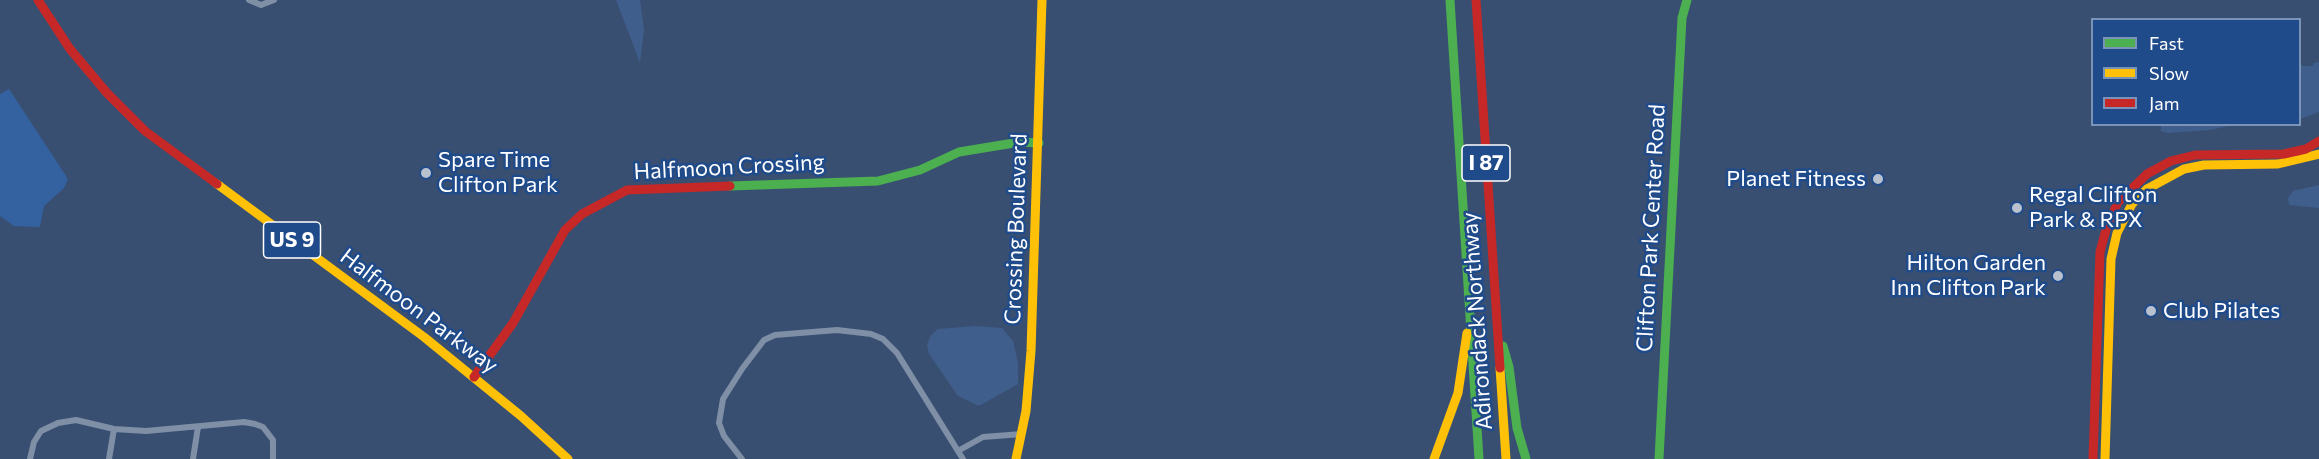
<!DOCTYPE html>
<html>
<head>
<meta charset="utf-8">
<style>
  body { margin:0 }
  #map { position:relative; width:2319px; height:459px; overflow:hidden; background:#384f72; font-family:Commissioner,sans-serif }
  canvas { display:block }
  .legend { position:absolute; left:2091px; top:18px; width:210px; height:108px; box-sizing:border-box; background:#204b8a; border:2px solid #7993b9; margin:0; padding:8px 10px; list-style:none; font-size:18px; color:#fff }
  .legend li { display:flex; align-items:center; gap:12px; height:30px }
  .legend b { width:30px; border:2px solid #7993b9 }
</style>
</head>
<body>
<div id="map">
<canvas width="2319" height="459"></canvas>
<ul class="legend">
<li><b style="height:8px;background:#4caf50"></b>Fast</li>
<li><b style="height:8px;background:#ffc107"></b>Slow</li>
<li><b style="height:8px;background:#c62828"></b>Jam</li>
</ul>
</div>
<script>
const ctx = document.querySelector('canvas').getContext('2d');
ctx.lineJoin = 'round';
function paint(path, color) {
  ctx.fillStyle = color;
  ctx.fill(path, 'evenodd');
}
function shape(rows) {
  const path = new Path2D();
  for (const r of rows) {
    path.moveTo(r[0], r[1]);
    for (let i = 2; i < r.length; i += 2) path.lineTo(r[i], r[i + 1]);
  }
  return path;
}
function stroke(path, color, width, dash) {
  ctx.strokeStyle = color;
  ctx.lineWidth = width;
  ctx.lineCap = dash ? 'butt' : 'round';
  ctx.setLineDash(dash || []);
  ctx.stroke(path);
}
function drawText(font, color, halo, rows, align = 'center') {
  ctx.font = font + ' Commissioner,sans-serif';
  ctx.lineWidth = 5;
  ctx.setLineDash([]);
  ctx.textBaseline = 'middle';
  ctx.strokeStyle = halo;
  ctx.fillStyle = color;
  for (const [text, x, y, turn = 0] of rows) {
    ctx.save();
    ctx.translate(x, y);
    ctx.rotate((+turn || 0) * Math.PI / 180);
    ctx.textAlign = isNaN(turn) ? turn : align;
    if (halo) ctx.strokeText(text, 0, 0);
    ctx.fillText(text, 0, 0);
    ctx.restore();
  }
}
const green = shape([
  [9,89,68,179,64,188,44,206,40,227,14,226,0,216,0,94]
]);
const water = shape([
  [616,0,640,0,644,30,640,63],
  [2319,62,2319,112,2300,119,2300,63,2303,66,2313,66,2314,63],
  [2161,124,2233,124,2233,125,2210,130,2168,133,2161,131],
  [2319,185,2319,208,2289,205,2288,198,2293,191],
  [975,326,1002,328,1013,341,1018,363,1018,384,979,406,958,396,929,354,927,344,931,335,938,329]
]);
const street = shape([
  [249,0,261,5,274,0],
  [958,451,983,437,1022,434],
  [30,459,34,442,41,431,58,423,76,420,114,429,146,431,244,422,255,424,263,427,273,440,273,459],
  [109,459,114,429],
  [193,459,198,427],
  [742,459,724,436,719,423,723,399,742,369,764,340,775,335,837,330,871,334,883,339,897,353,963,459]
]);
const fast = shape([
  [1450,0,1479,459],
  [730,186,878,181,920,170,959,152,1020,142,1039,143],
  [1503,346,1509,367,1517,428,1526,459],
  [1659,459,1682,18,1687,0]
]);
const slow = shape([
  [217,184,424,337,521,416,568,459],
  [1500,368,1506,459],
  [1016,459,1026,411,1031,351,1042,0],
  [1434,459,1458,393,1467,333],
  [2105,459,2111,259,2117,233,2132,204,2147,189,2184,169,2204,165,2278,164,2319,154]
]);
const jam = shape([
  [38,0,70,49,107,93,145,131,217,184],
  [1476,0,1500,368],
  [474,377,513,323,565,230,582,214,627,190,730,186],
  [2093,459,2100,252,2107,226,2118,202,2147,174,2171,161,2195,155,2284,154,2306,149,2319,141]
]);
const markers = [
  [426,173,6,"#b9c1ce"],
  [1878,179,6,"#b9c1ce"],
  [2017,208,6,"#b9c1ce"],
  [2058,276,6,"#b9c1ce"],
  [2151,311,6,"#b9c1ce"]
];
const shields = [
  [1486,163,48],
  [292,240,57]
];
const shieldNames = [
  ["I 87",1486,163],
  ["US 9",292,240]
];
const poiNames = [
  ["Spare Time",438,160],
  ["Clifton Park",438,185],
  ["Planet Fitness",1866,179,"right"],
  ["Regal Clifton",2029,195],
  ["Park & RPX",2029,220],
  ["Hilton Garden",2046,263,"right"],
  ["Inn Clifton Park",2046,288,"right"],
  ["Club Pilates",2163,311]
];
const streetNames = [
  ["Halfmoon Crossing",729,167,-3],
  ["Clifton Park Center Road",1651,228,-87],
  ["Crossing Boulevard",1016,229,-88],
  ["Halfmoon Parkway",419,311,37],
  ["Adirondack Northway",1477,321,-94]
];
paint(green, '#3462a0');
paint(water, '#3f5e8b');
stroke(street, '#7f8fa6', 6);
stroke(fast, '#4caf50', 9);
stroke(slow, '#ffc107', 9);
stroke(jam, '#c62828', 9);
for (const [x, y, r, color] of markers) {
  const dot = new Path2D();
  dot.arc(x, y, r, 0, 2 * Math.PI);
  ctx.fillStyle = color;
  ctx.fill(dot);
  stroke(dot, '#204b8a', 2);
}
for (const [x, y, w] of shields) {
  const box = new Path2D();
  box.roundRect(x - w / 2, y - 18, w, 36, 4.5);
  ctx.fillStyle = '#204b8a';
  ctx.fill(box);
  stroke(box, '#fff', 1.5);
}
drawText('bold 21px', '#fff', null, shieldNames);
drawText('22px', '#fff', '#204b8a', poiNames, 'left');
drawText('22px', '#fff', '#204b8a', streetNames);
</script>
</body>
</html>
